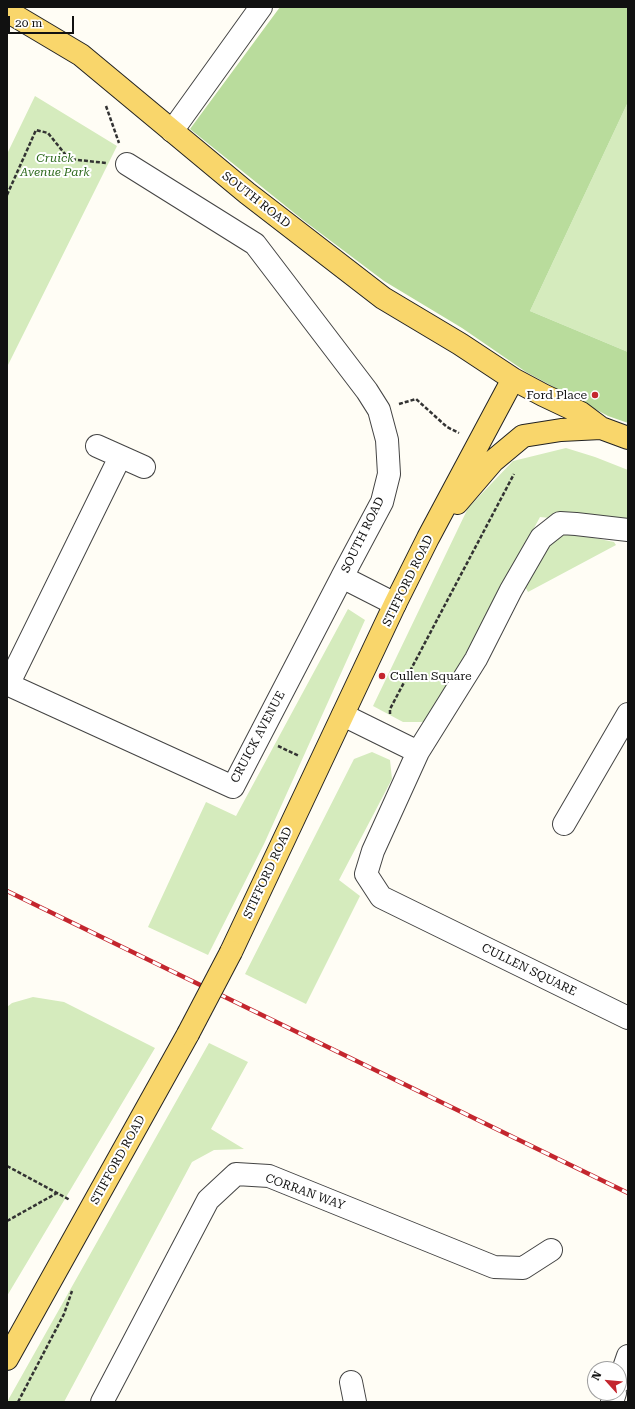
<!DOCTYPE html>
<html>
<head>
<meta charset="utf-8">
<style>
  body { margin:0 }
  #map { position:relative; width:635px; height:1409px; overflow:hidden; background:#fffdf5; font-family:"Roboto Serif",serif }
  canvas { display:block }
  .frame { position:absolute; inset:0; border:8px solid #111; pointer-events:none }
  .north { position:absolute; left:587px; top:1361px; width:40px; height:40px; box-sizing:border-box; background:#fff; border:1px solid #a0a0a0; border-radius:50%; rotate:297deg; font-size:11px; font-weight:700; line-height:16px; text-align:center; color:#111 }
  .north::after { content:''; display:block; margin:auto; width:14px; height:18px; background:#c4262e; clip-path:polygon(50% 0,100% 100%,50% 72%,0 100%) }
  .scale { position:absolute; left:8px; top:16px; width:66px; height:18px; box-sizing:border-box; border:2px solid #111; border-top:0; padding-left:5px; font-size:12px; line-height:14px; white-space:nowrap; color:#111; -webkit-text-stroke:3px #fff; paint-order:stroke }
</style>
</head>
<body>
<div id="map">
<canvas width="635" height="1409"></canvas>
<div class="frame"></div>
<div class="north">N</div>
<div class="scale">20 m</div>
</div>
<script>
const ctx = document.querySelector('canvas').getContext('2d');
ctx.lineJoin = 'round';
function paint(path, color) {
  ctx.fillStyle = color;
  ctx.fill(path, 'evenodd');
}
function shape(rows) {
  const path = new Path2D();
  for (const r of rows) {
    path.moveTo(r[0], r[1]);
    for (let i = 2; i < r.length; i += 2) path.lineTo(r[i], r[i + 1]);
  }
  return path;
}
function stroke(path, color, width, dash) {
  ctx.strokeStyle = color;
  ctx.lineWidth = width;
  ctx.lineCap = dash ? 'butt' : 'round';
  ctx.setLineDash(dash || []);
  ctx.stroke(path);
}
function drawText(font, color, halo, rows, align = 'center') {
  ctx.font = font + ' "Roboto Serif",serif';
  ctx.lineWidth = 4;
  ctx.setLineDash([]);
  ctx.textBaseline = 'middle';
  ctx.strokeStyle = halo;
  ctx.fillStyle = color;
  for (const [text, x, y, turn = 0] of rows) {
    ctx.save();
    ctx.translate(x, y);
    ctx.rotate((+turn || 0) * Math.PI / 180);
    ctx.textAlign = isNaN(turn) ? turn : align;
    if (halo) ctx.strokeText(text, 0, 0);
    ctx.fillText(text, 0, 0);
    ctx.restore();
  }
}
const green = shape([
  [35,96,117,146,7,367,7,154],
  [628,102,628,352,530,311],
  [566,448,595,457,628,470,628,526,540,517,430,722,403,722,373,706,468,508,513,461],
  [570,533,614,542,616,545,528,592,522,581,540,553,556,538],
  [348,609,365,620,264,844,208,955,148,927,206,802,236,816],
  [372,752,390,760,392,779,339,880,360,896,306,1004,245,974,354,759],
  [33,997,64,1002,155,1048,7,1296,7,1007,12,1003],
  [209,1043,248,1062,211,1129,244,1149,214,1150,192,1162,64,1402,7,1402]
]);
const forest = shape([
  [280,7,628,7,628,102,530,311,628,352,628,423,608,416,526,372,462,328,384,281,303,220,190,129]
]);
const path = shape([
  [106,106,119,143],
  [7,195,36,130,48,133,69,159,106,163],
  [399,404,416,399,447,427,459,433],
  [390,714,390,709,514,474],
  [278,746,299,756],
  [7,1166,70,1200],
  [7,1221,57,1193],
  [18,1402,64,1314,72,1291]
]);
const minor = shape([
  [172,131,261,7],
  [127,164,255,244,367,391,379,410,387,440,389,474,382,502,342,577,395,604],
  [97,446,144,467],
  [7,684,233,787,342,577],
  [8,685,120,457],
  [343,715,418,752,373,851,366,874,381,897,628,1018],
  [418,752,476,659,511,590,541,538,560,523,576,524,628,530],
  [564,824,628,714],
  [351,1382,355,1402],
  [619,1382,628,1356],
  [102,1402,208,1200,236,1174,269,1176,494,1267,523,1268,551,1250],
  [612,1402,615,1393]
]);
const major = shape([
  [7,11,81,55,247,193,383,298,460,344,513,379,543,395,581,413,601,428,628,438],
  [457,503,493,461,523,436,561,430,601,428],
  [231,952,395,604,428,538,513,379],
  [7,1359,188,1034]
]);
const rail = shape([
  [7,891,628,1193]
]);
const majorBridge = shape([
  [188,1034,231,952]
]);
const markers = [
  [595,395,4,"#c4262e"],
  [382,676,4,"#c4262e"]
];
const parkNames = [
  ["Cruick",55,158],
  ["Avenue Park",55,172]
];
const streetNames = [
  ["SOUTH ROAD",256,200,38],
  ["SOUTH ROAD",363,535,-64],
  ["STIFFORD ROAD",408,581,-64],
  ["CRUICK AVENUE",258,737,-62],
  ["STIFFORD ROAD",268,873,-65],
  ["CULLEN SQUARE",529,970,26],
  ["STIFFORD ROAD",118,1160,-61],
  ["CORRAN WAY",305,1192,20]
];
const poiNames = [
  ["Ford Place",587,395],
  ["Cullen Square",390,676,"left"]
];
paint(green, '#d5ebbd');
paint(forest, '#b9dc9c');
stroke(minor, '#444', 24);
stroke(major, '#222', 24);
stroke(path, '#333', 2.5, [4, 2]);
stroke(minor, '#fff', 22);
stroke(major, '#f9d66b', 22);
stroke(rail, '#c4262e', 4.5);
stroke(rail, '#fff', 3, [9]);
stroke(majorBridge, '#222', 24, []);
stroke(majorBridge, '#f9d66b', 22);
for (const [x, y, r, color] of markers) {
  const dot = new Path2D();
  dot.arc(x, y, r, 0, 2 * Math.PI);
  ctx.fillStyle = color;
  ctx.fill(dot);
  stroke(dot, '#fff', 1.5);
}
drawText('italic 12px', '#2f6b1f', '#fff', parkNames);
drawText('12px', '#111', '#fff', streetNames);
drawText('12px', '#111', '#fff', poiNames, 'right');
</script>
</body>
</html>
